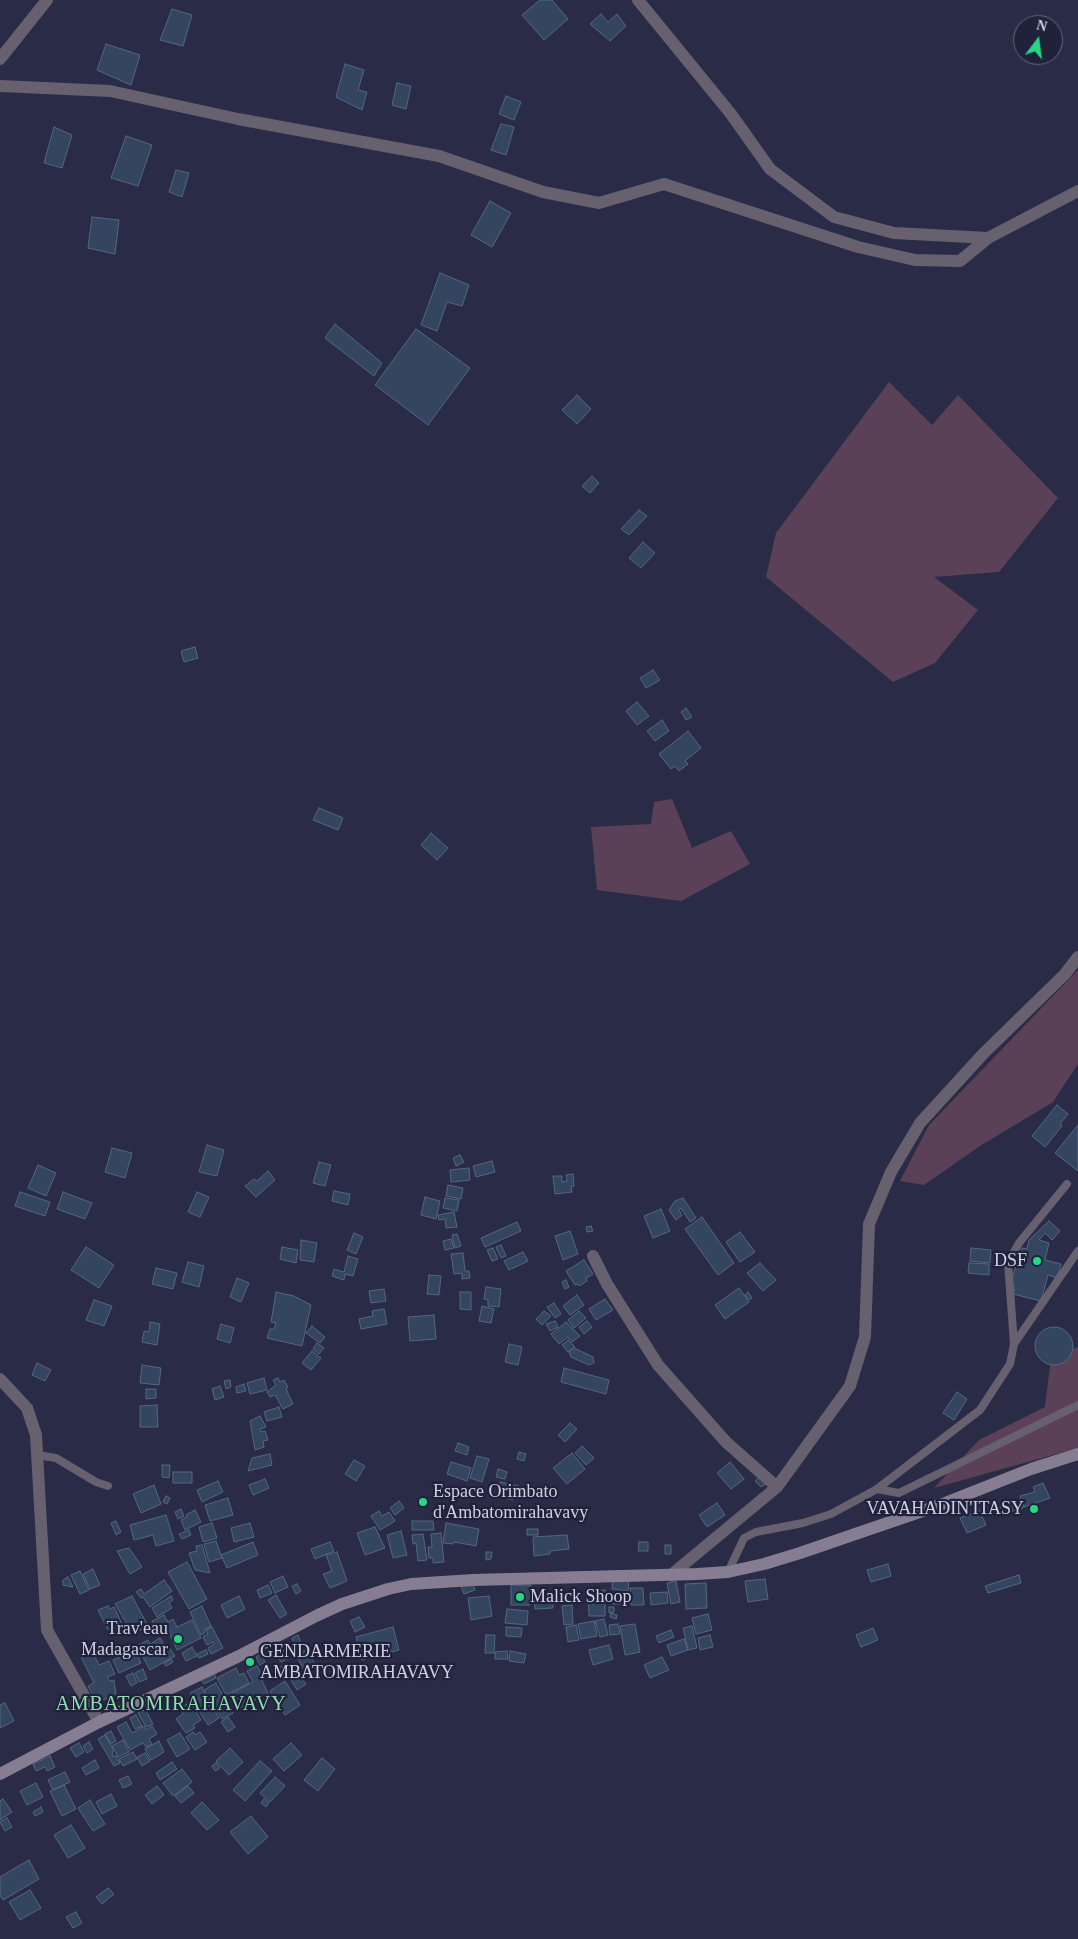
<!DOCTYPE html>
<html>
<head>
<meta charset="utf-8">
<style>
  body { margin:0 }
  #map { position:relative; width:1078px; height:1939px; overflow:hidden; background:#2a2b46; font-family:"Times New Roman",serif }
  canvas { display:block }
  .north { position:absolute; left:1013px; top:15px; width:50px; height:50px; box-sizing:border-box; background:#20213b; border:1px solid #66677e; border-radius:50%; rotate:15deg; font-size:14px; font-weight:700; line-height:20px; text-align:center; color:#cfd1e2 }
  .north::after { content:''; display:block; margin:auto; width:18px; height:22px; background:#26d886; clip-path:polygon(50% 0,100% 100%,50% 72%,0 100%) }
</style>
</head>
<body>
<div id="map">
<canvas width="1078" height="1939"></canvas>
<div class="north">N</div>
</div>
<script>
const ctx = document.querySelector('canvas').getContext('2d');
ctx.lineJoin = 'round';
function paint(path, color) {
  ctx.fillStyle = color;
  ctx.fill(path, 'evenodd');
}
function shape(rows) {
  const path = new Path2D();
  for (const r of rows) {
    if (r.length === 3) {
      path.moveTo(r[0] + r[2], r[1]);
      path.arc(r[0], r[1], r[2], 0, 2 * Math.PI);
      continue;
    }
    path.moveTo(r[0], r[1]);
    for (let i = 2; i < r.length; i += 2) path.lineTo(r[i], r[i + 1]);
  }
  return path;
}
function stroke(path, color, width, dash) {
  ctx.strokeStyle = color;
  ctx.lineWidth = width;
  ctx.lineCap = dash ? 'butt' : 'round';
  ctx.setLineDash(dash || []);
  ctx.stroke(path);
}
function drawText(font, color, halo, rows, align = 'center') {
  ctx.font = font + ' "Times New Roman",serif';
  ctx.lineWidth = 4.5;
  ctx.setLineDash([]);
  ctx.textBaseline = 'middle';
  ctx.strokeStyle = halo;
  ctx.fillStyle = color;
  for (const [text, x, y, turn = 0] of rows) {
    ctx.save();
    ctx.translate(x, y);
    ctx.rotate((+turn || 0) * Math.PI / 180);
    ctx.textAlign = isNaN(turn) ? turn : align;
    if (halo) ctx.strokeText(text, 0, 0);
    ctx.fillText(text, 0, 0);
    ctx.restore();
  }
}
const green = shape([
  [889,382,932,425,958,395,1058,498,999,572,934,577,978,610,935,663,893,682,766,577,776,533],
  [672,799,692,848,731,831,750,864,681,901,597,890,591,827,651,824,654,802],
  [1078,970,1078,1064,1053,1102,980,1146,924,1185,900,1181,929,1125],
  [1078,1347,1078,1448,934,1488,979,1440,1045,1407,1051,1358]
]);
const building = shape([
  [540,0,552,0,568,19,544,40,522,15,540,0],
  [172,9,192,15,183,46,160,40,172,9],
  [601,14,608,22,617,14,626,26,610,41,590,24,601,14],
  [106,44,140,55,131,85,97,70,106,44],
  [345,64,364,70,358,90,367,92,362,110,336,97,345,64],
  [397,83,411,86,406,109,392,105,397,83],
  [506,96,521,102,514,120,499,114,506,96],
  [501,124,514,127,506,155,491,150,501,124],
  [54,127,72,135,62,168,44,163,54,127],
  [126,136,152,145,138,186,111,178,126,136],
  [176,170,189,173,182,197,169,192,176,170],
  [490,201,511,213,492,247,471,235,490,201],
  [92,217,119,220,115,254,88,248,92,217],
  [440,273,469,285,462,306,447,302,437,331,421,325,440,273],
  [335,324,382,363,374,376,325,338,335,324],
  [416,329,470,368,428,425,375,385,416,329],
  [577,395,591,409,577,424,562,410,577,395],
  [592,476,599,483,590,493,582,486,592,476],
  [639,510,647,516,629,535,621,529,639,510],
  [643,542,655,553,641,568,629,558,643,542],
  [195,647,198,658,184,662,181,651,195,647],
  [653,670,660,680,646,688,640,678,653,670],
  [637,702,649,716,637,725,626,711,637,702],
  [686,708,692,717,686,720,681,712,686,708],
  [662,720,669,731,655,741,647,731,662,720],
  [688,731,701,748,685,761,688,764,679,771,675,766,671,769,659,754,688,731],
  [319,808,343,818,338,830,313,820,319,808],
  [431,833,448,848,437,860,421,845,431,833],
  [1057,1105,1068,1114,1060,1124,1062,1126,1045,1147,1032,1136,1057,1105],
  [1078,1125,1078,1171,1055,1153,1078,1125],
  [207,1145,224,1150,217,1176,199,1172,207,1145],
  [112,1148,132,1153,125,1178,105,1172,112,1148],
  [460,1155,464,1162,456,1166,453,1158,460,1155],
  [492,1161,495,1172,476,1177,473,1166,492,1161],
  [319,1162,331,1165,325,1186,313,1183,319,1162],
  [38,1165,56,1173,46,1196,28,1188,38,1165],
  [469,1168,470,1180,451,1182,450,1170,469,1168],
  [268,1171,275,1180,256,1197,245,1186,254,1179,257,1181,268,1171],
  [573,1174,574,1186,571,1186,572,1192,555,1194,553,1176,562,1176,562,1182,567,1181,566,1175,573,1174],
  [448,1185,463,1188,461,1199,446,1196,448,1185],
  [334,1191,350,1194,348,1205,332,1201,334,1191],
  [20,1192,50,1202,45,1216,15,1206,20,1192],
  [63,1192,92,1203,85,1219,57,1209,63,1192],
  [197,1192,209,1197,200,1217,188,1212,197,1192],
  [425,1197,440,1201,436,1219,421,1215,425,1197],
  [445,1198,459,1200,457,1211,443,1208,445,1198],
  [683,1198,696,1218,690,1222,681,1208,679,1210,682,1215,676,1220,669,1210,675,1201,683,1198],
  [661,1209,670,1231,653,1238,644,1216,661,1209],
  [454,1212,457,1227,446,1228,445,1219,439,1220,438,1215,454,1212],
  [702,1217,734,1263,718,1275,685,1229,702,1217],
  [1049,1221,1060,1231,1052,1240,1045,1233,1039,1240,1049,1243,1045,1260,1061,1264,1057,1278,1048,1275,1041,1301,1013,1294,1015,1288,1010,1286,1017,1262,1024,1264,1026,1256,1020,1255,1022,1248,1027,1249,1029,1240,1049,1221],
  [517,1222,521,1231,485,1247,481,1238,517,1222],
  [591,1226,593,1231,587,1232,586,1227,591,1226],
  [570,1231,578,1254,563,1260,555,1236,570,1231],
  [740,1232,755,1252,740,1262,726,1242,740,1232],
  [354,1233,363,1237,356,1254,347,1250,354,1233],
  [457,1234,461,1246,455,1248,452,1235,457,1234],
  [451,1239,454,1248,445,1250,443,1241,451,1239],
  [301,1240,317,1243,314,1262,300,1260,301,1240],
  [501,1245,506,1256,501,1258,496,1247,501,1245],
  [86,1247,114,1265,99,1288,71,1270,86,1247],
  [282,1247,298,1250,296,1263,280,1259,282,1247],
  [493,1248,498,1259,492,1261,487,1250,493,1248],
  [971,1248,991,1250,990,1263,970,1261,971,1248],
  [523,1252,528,1261,509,1270,504,1261,523,1252],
  [463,1253,465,1271,469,1271,470,1278,462,1279,462,1273,454,1274,451,1254,463,1253],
  [348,1256,358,1259,353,1276,345,1274,344,1280,332,1276,334,1269,344,1272,348,1256],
  [584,1260,593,1274,586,1278,587,1281,579,1286,577,1284,575,1285,566,1271,584,1260],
  [188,1262,204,1266,199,1287,182,1282,188,1262],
  [760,1263,776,1280,763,1291,747,1273,760,1263],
  [969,1263,989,1264,989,1275,968,1273,969,1263],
  [156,1268,177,1273,173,1289,152,1284,156,1268],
  [429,1275,441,1276,439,1295,427,1294,429,1275],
  [237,1278,249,1283,241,1302,230,1297,237,1278],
  [566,1280,569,1287,565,1289,562,1282,566,1280],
  [486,1287,501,1289,499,1307,488,1306,488,1300,484,1299,486,1287],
  [739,1288,749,1302,725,1319,715,1305,739,1288],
  [384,1289,386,1301,371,1303,369,1291,384,1289],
  [276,1292,294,1296,311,1305,302,1346,267,1338,270,1329,274,1329,276,1323,271,1322,276,1292],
  [460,1292,471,1292,471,1310,460,1309,460,1292],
  [748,1292,752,1298,749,1300,745,1295,748,1292],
  [577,1295,584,1305,570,1315,563,1306,577,1295],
  [605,1299,613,1310,596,1320,589,1309,605,1299],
  [94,1300,112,1306,104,1326,86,1320,94,1300],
  [554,1303,561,1314,555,1318,547,1307,554,1303],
  [482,1306,494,1309,491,1323,479,1321,482,1306],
  [384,1309,387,1324,361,1329,359,1319,373,1316,372,1311,384,1309],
  [544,1311,551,1316,542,1325,536,1319,544,1311],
  [579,1311,586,1318,574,1328,568,1320,579,1311],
  [434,1315,436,1339,410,1341,408,1317,434,1315],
  [555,1321,558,1327,550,1331,546,1324,555,1321],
  [587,1321,592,1327,584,1334,579,1327,587,1321],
  [150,1322,160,1324,157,1345,142,1342,144,1331,149,1332,150,1322],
  [566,1322,580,1336,572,1342,568,1337,559,1344,551,1334,566,1322],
  [221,1324,234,1328,230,1343,217,1339,221,1324],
  [312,1326,325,1337,320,1343,306,1333,312,1326],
  [1054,1346,19],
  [568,1340,575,1347,568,1352,562,1345,568,1340],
  [317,1343,324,1348,319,1354,313,1349,317,1343],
  [509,1344,522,1347,518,1365,505,1362,509,1344],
  [574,1348,593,1357,594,1363,589,1365,571,1357,569,1352,574,1348],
  [312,1351,321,1358,311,1370,302,1363,312,1351],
  [37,1363,51,1370,45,1381,32,1375,37,1363],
  [142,1365,161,1368,159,1385,140,1383,142,1365],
  [564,1368,609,1380,606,1394,561,1382,564,1368],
  [264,1378,267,1390,250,1394,247,1383,264,1378],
  [278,1378,280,1382,284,1380,288,1387,286,1389,293,1404,283,1409,275,1395,270,1397,267,1392,276,1385,273,1380,278,1378],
  [230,1380,231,1387,226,1389,224,1381,230,1380],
  [244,1384,246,1391,237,1393,236,1387,244,1384],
  [220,1386,224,1397,215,1400,212,1389,220,1386],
  [146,1389,156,1389,156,1398,146,1399,146,1389],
  [957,1392,967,1399,954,1420,943,1413,957,1392],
  [157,1405,158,1427,140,1427,140,1406,157,1405],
  [279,1407,282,1417,267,1421,264,1412,279,1407],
  [260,1416,266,1427,260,1429,261,1432,265,1431,268,1440,263,1441,264,1447,255,1450,250,1421,260,1416],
  [570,1423,577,1429,565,1442,558,1435,570,1423],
  [458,1443,469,1447,467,1455,455,1451,458,1443],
  [582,1446,594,1458,586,1465,575,1453,582,1446],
  [519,1452,526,1454,524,1461,517,1459,519,1452],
  [572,1453,585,1469,567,1484,553,1468,572,1453],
  [270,1454,272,1465,248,1471,252,1458,270,1454],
  [477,1456,489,1459,482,1482,470,1478,477,1456],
  [354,1460,365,1466,356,1481,345,1474,354,1460],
  [451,1462,471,1468,467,1481,447,1474,451,1462],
  [730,1462,744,1479,731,1489,717,1473,730,1462],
  [162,1465,170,1465,169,1478,162,1477,162,1465],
  [498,1469,507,1472,505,1479,496,1477,498,1469],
  [173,1472,192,1472,192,1483,173,1483,173,1472],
  [761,1476,767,1483,761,1487,755,1481,761,1476],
  [265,1479,269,1488,253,1495,249,1485,265,1479],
  [218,1481,223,1492,202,1502,197,1490,218,1481],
  [500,1482,519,1486,517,1495,514,1495,513,1500,499,1497,501,1491,498,1491,500,1482],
  [1043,1483,1050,1498,1024,1507,1020,1496,1035,1492,1033,1487,1043,1483],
  [154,1485,161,1504,141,1513,133,1494,154,1485],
  [166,1496,170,1498,167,1504,163,1502,166,1496],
  [228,1498,233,1515,210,1521,205,1505,228,1498],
  [1020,1499,1023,1508,1003,1514,1000,1506,1020,1499],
  [399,1501,404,1508,395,1515,390,1508,399,1501],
  [717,1503,725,1515,707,1527,699,1515,717,1503],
  [181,1509,184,1516,178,1519,175,1512,181,1509],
  [195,1510,201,1522,185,1530,181,1520,187,1517,186,1515,195,1510],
  [979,1510,986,1525,967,1533,960,1518,979,1510],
  [379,1511,382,1516,389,1512,395,1521,380,1530,371,1516,379,1511],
  [166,1515,174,1541,156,1546,153,1535,134,1540,130,1525,166,1515],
  [116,1521,121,1532,116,1535,111,1523,116,1521],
  [412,1521,433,1521,434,1530,412,1530,412,1521],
  [212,1523,217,1538,203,1542,199,1527,212,1523],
  [250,1523,254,1537,234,1542,231,1528,250,1523],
  [446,1523,479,1529,476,1546,454,1542,453,1544,443,1543,446,1523],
  [375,1527,385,1548,365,1555,357,1533,375,1527],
  [527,1529,538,1529,538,1535,527,1535,527,1529],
  [189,1530,191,1535,182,1539,179,1534,189,1530],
  [401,1531,407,1555,393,1558,387,1535,401,1531],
  [441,1533,444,1562,433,1563,433,1558,429,1558,428,1547,432,1547,431,1534,441,1533],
  [423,1534,427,1560,418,1561,416,1543,413,1544,412,1535,423,1534],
  [567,1535,569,1549,550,1551,550,1554,534,1556,533,1537,567,1535],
  [216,1541,222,1558,209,1562,204,1544,216,1541],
  [253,1542,258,1555,227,1568,221,1555,253,1542],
  [330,1542,334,1551,315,1559,311,1549,330,1542],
  [639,1542,648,1542,648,1551,638,1551,639,1542],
  [202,1545,210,1573,195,1570,189,1553,197,1551,196,1546,202,1545],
  [665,1545,671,1545,671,1554,665,1554,665,1545],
  [129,1548,142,1567,130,1574,117,1551,129,1548],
  [337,1552,347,1581,330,1588,323,1574,332,1571,326,1555,337,1552],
  [486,1552,492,1552,491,1559,486,1560,486,1552],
  [187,1562,207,1599,189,1609,168,1572,187,1562],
  [888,1564,891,1576,871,1582,867,1570,888,1564],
  [93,1569,100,1585,90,1589,83,1574,93,1569],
  [80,1571,89,1590,80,1594,71,1575,80,1571],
  [1019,1575,1021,1583,988,1593,985,1586,1019,1575],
  [283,1576,288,1587,275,1593,270,1582,283,1576],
  [68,1577,73,1587,63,1585,63,1580,68,1577],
  [613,1578,629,1579,628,1591,612,1589,613,1578],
  [765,1579,768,1599,748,1602,745,1581,765,1579],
  [164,1580,172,1591,150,1607,143,1597,141,1598,136,1592,141,1589,144,1594,164,1580],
  [472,1580,475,1590,464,1594,460,1584,472,1580],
  [676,1581,680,1602,671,1604,667,1583,676,1581],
  [706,1583,707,1608,686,1609,685,1584,706,1583],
  [297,1584,301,1591,296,1594,292,1586,297,1584],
  [268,1585,272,1593,260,1598,257,1590,268,1585],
  [511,1585,531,1585,530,1605,511,1605,511,1585],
  [630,1588,643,1588,644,1605,631,1605,630,1588],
  [605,1590,605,1616,589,1616,588,1591,605,1590],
  [667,1592,668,1603,651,1605,650,1593,667,1592],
  [613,1593,628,1593,628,1604,613,1604,613,1593],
  [276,1595,287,1614,280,1618,268,1600,276,1595],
  [553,1595,553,1608,535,1609,534,1596,553,1595],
  [132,1596,148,1626,133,1634,115,1604,132,1596],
  [171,1596,173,1600,169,1603,172,1608,157,1617,152,1608,171,1596],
  [239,1596,245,1609,227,1618,221,1605,239,1596],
  [489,1596,492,1616,471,1620,468,1598,489,1596],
  [572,1605,573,1624,564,1625,562,1606,572,1605],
  [108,1606,110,1609,114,1607,122,1624,108,1630,98,1610,108,1606],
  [202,1606,211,1626,204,1630,205,1633,201,1635,190,1612,202,1606],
  [609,1607,614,1607,614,1612,609,1613,609,1607],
  [507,1609,528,1611,527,1625,505,1623,507,1609],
  [611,1613,617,1615,616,1619,610,1617,611,1613],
  [708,1614,712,1630,696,1634,692,1618,708,1614],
  [164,1615,168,1622,173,1619,177,1627,192,1620,201,1638,177,1650,168,1630,159,1634,152,1621,164,1615],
  [359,1617,365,1627,355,1632,350,1621,359,1617],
  [604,1619,608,1635,600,1637,595,1621,604,1619],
  [594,1621,597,1636,581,1639,578,1624,594,1621],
  [618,1624,620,1634,610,1635,609,1625,618,1624],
  [635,1624,640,1652,625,1655,620,1626,635,1624],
  [576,1625,579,1640,568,1642,566,1627,576,1625],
  [692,1626,697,1648,688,1650,683,1628,692,1626],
  [212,1627,223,1648,211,1654,208,1648,214,1644,213,1642,207,1645,203,1637,208,1634,206,1630,212,1627],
  [393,1627,399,1650,362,1660,356,1637,393,1627],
  [506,1627,522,1628,521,1637,506,1636,506,1627],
  [873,1628,878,1640,861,1647,856,1635,873,1628],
  [671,1630,674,1637,659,1643,656,1636,671,1630],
  [298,1635,301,1644,295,1647,292,1638,298,1635],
  [486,1635,495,1635,494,1653,485,1653,486,1635],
  [710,1635,713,1647,700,1650,698,1638,710,1635],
  [160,1638,166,1649,169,1647,175,1656,150,1670,137,1646,148,1640,150,1644,160,1638],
  [684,1639,688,1650,671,1656,667,1645,684,1639],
  [609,1645,613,1659,593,1665,589,1650,609,1645],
  [192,1647,197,1656,186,1661,182,1653,192,1647],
  [91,1649,99,1665,109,1661,115,1674,107,1677,110,1681,114,1680,116,1694,97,1703,88,1686,94,1683,80,1655,91,1649],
  [135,1650,141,1663,119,1673,113,1660,135,1650],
  [206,1650,208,1654,199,1658,197,1654,206,1650],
  [283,1650,287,1659,281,1662,276,1654,283,1650],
  [307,1650,315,1664,304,1670,296,1655,307,1650],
  [507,1651,508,1659,495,1659,495,1652,507,1651],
  [510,1651,526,1654,524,1663,509,1661,510,1651],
  [261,1654,265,1662,260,1665,256,1657,261,1654],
  [662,1657,669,1670,650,1678,644,1665,662,1657],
  [171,1659,173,1662,166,1666,164,1663,171,1659],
  [284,1665,291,1675,283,1679,277,1669,284,1665],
  [257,1666,264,1679,262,1681,268,1693,237,1710,229,1695,253,1682,247,1671,257,1666],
  [236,1668,239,1675,244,1673,249,1683,226,1695,217,1678,236,1668],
  [143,1669,147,1679,139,1682,135,1673,143,1669],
  [297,1672,306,1684,297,1690,289,1677,297,1672],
  [133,1673,137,1683,131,1686,126,1676,133,1673],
  [214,1673,216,1678,204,1684,201,1680,214,1673],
  [285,1681,300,1705,285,1715,270,1691,285,1681],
  [216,1683,233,1713,222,1719,204,1690,216,1683],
  [202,1687,205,1695,194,1701,190,1693,202,1687],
  [206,1696,219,1718,208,1725,194,1703,206,1696],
  [190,1702,201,1720,193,1725,195,1728,186,1733,176,1719,183,1714,180,1709,190,1702],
  [5,1703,14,1721,0,1728,0,1705,5,1703],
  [145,1709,153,1724,146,1727,138,1713,145,1709],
  [136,1715,142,1726,135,1729,130,1718,136,1715],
  [228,1717,235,1727,228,1732,221,1722,228,1717],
  [126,1722,132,1733,144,1726,146,1730,152,1726,157,1734,149,1739,152,1744,146,1747,143,1743,130,1750,117,1727,126,1722],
  [111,1731,116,1741,111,1744,105,1734,111,1731],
  [193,1732,195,1735,200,1732,207,1742,195,1750,186,1737,193,1732],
  [180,1733,190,1749,177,1757,167,1740,180,1733],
  [105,1735,113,1749,112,1756,116,1756,120,1763,114,1766,98,1739,105,1735],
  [123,1740,129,1752,118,1757,112,1746,123,1740],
  [159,1741,164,1752,151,1760,145,1749,159,1741],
  [89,1742,93,1749,87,1753,83,1746,89,1742],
  [79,1743,84,1752,76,1757,70,1748,79,1743],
  [291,1743,302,1755,284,1771,273,1759,291,1743],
  [230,1748,243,1762,229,1775,216,1761,230,1748],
  [133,1752,137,1759,123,1766,119,1759,133,1752],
  [145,1753,150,1761,142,1766,137,1757,145,1753],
  [50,1756,55,1767,47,1771,45,1767,36,1771,33,1764,50,1756],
  [322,1758,335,1769,318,1791,304,1780,322,1758],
  [95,1760,99,1768,86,1775,82,1768,95,1760],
  [260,1761,272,1771,245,1801,233,1790,260,1761],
  [172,1762,177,1769,160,1780,156,1773,172,1762],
  [216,1763,220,1768,215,1771,212,1766,216,1763],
  [182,1769,192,1782,173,1796,163,1783,182,1769],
  [65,1772,70,1782,53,1790,48,1780,65,1772],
  [128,1776,132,1784,123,1788,119,1780,128,1776],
  [275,1777,285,1786,270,1802,260,1793,275,1777],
  [36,1783,43,1797,27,1805,20,1791,36,1783],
  [64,1785,76,1809,62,1816,50,1791,64,1785],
  [157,1786,164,1795,152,1804,145,1795,157,1786],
  [188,1786,194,1793,181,1803,175,1796,188,1786],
  [111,1794,117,1806,102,1814,96,1802,111,1794],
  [3,1799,12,1812,0,1820,0,1801,3,1799],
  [264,1799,269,1803,266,1807,261,1803,264,1799],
  [90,1800,105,1824,93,1831,78,1808,90,1800],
  [202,1802,219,1820,207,1830,191,1813,202,1802],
  [41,1807,43,1812,35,1816,33,1812,41,1807],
  [251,1816,268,1837,248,1854,230,1832,251,1816],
  [7,1818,12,1827,5,1831,0,1822,7,1818],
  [71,1825,85,1848,68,1858,54,1835,71,1825],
  [29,1860,39,1879,3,1900,0,1895,0,1877,29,1860],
  [108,1888,114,1894,102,1904,96,1897,108,1888],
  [30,1890,41,1908,20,1920,9,1902,30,1890],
  [76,1912,82,1923,73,1928,66,1917,76,1912]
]);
const service = shape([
  [1014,1344,1078,1251],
  [37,1455,56,1458,96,1482,108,1486],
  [877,1489,899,1493,1078,1405],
  [728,1572,744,1538,756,1532,803,1523,831,1514,877,1489,980,1410,1010,1364,1014,1344,1008,1263,1019,1243,1067,1184]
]);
const minor = shape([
  [638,0,731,114,770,169,834,217,894,233,988,238],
  [0,59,47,0],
  [0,86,110,91,238,119,439,156,543,192,599,203,664,184,858,247,915,260,960,261,988,238,1078,191],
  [593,1256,607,1284,658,1365,726,1442,777,1487],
  [0,1379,27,1408,36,1435,47,1630,99,1722],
  [671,1575,777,1487,850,1386,865,1337,869,1224,891,1172,920,1123,983,1054,1065,974,1078,957]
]);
const secondary = shape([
  [0,1774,99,1722,237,1657,316,1616,342,1604,388,1589,411,1584,473,1580,697,1574,728,1572,764,1564,800,1553,940,1505,1031,1469,1078,1454]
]);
const markers = [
  [1037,1261,5,"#26d886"],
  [423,1502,5,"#26d886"],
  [1034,1509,5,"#26d886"],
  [520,1597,5,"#26d886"],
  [178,1639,5,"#26d886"],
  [250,1662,5,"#26d886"]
];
const poiNames = [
  ["DSF",1027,1261],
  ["Espace Orimbato",433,1492,"left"],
  ["d'Ambatomirahavavy",433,1513,"left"],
  ["VAVAHADIN'ITASY",1024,1509],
  ["Malick Shoop",530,1597,"left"],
  ["Trav'eau",168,1629],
  ["Madagascar",168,1650],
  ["GENDARMERIE",260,1652,"left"],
  ["AMBATOMIRAHAVAVY",260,1673,"left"]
];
const quarterNames = [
  ["AMBATOMIRAHAVAVY",171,1705]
];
paint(green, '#5b4158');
paint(building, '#34465f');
stroke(building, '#546781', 1);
stroke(service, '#67616f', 8);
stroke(minor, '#67616f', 12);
stroke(secondary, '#877d93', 12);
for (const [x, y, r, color] of markers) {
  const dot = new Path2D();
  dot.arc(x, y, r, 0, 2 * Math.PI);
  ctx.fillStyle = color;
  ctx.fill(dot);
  stroke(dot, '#20213b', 2);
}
drawText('18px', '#cfd1e2', '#20213b', poiNames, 'right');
ctx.letterSpacing = '1px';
drawText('20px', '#91ddae', '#20213b', quarterNames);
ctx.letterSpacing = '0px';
</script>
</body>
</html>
